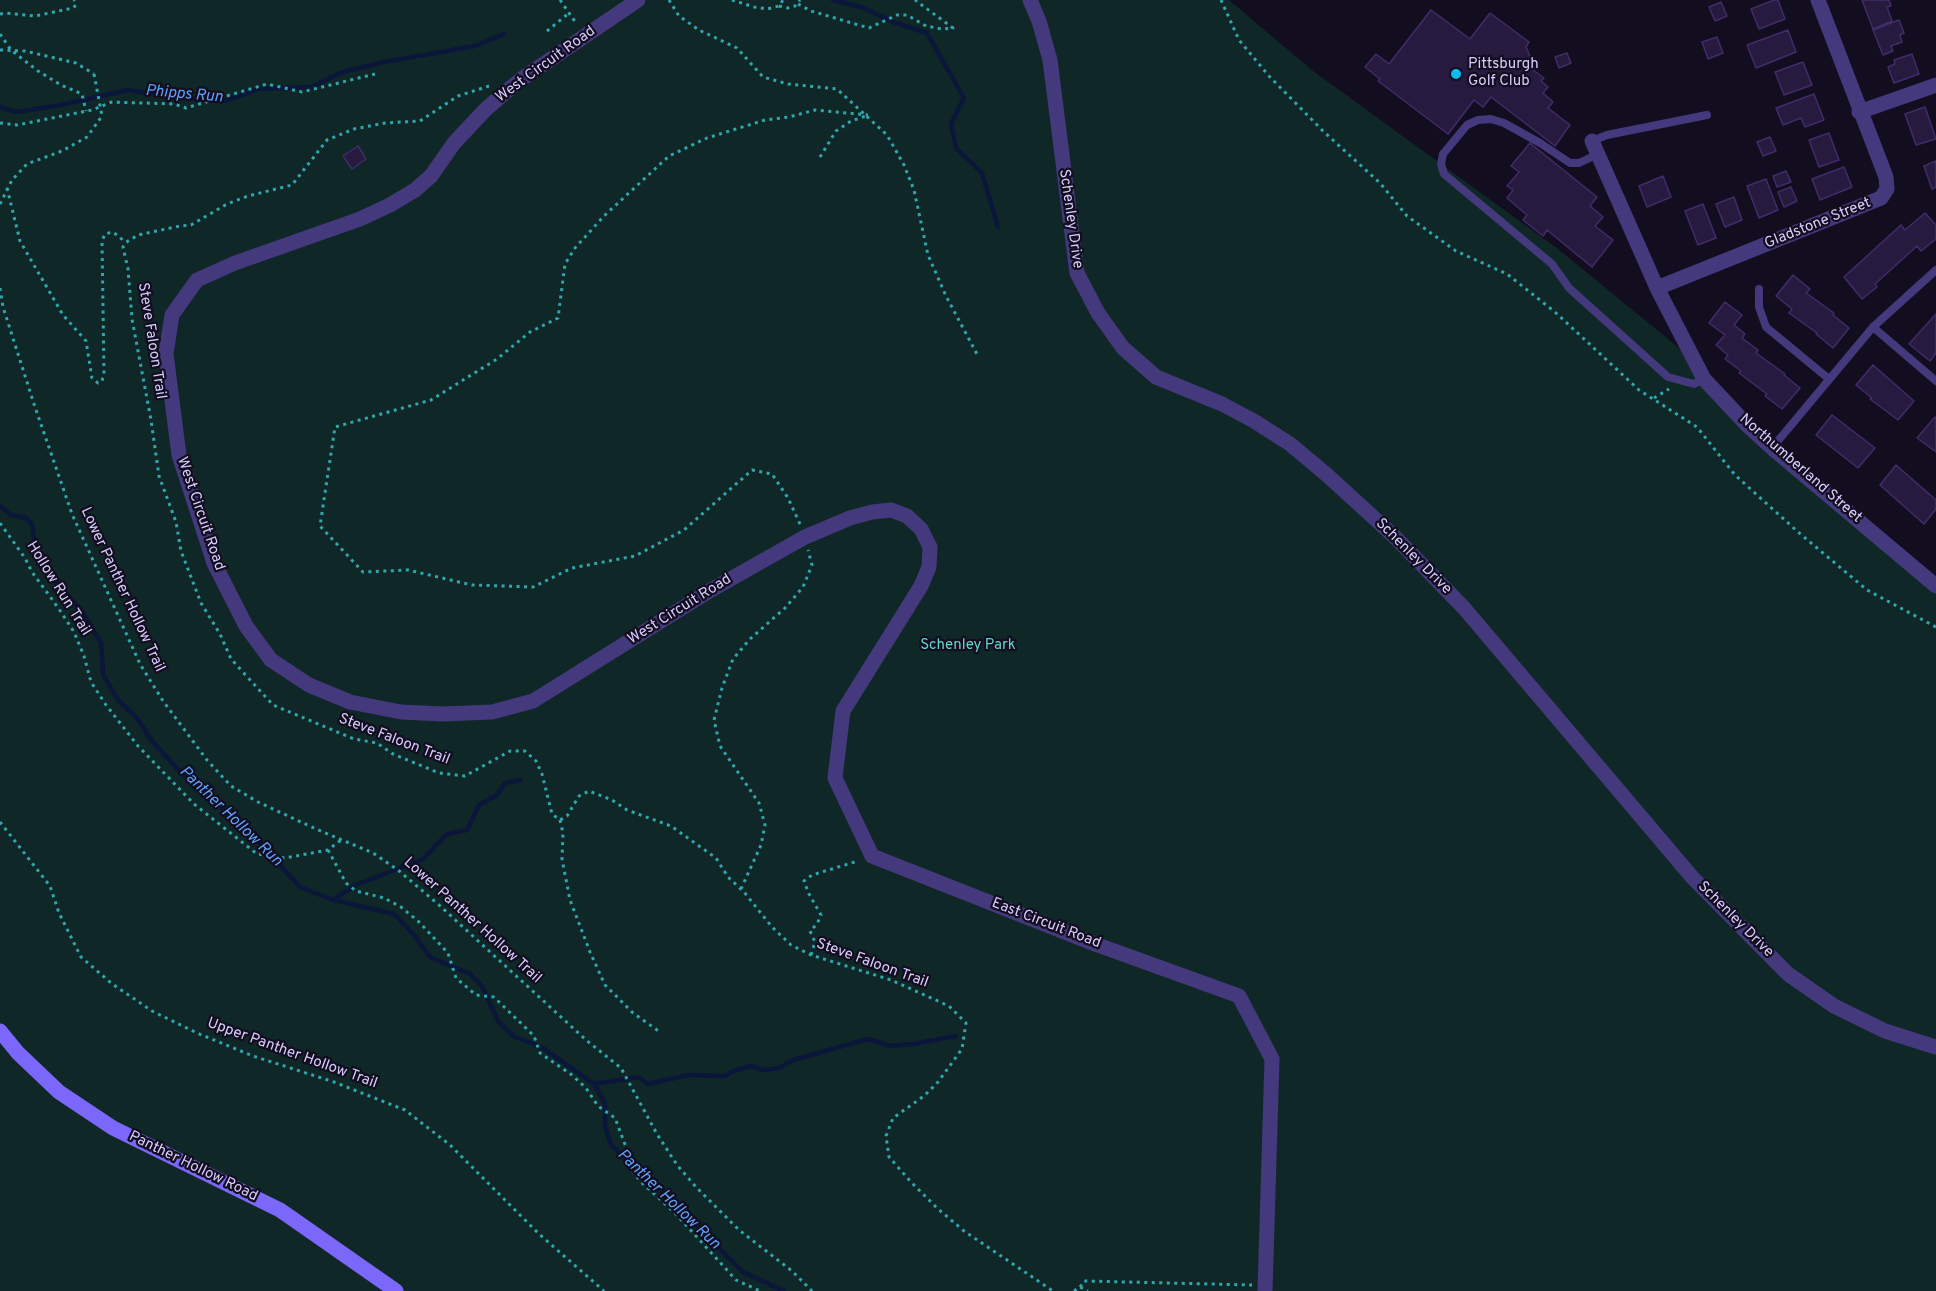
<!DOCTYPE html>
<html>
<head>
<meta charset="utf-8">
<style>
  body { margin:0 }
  canvas { display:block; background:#120d1f }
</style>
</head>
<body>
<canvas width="1936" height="1291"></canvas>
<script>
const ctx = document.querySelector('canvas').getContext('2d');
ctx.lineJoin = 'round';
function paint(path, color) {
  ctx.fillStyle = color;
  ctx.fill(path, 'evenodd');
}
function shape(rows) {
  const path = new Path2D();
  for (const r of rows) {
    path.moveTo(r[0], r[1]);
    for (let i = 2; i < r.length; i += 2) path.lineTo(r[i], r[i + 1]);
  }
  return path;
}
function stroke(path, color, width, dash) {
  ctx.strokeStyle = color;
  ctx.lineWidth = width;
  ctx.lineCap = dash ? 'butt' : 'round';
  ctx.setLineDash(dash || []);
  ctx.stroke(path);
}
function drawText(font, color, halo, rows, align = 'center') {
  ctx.font = font + ' Overpass,sans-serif';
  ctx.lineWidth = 4.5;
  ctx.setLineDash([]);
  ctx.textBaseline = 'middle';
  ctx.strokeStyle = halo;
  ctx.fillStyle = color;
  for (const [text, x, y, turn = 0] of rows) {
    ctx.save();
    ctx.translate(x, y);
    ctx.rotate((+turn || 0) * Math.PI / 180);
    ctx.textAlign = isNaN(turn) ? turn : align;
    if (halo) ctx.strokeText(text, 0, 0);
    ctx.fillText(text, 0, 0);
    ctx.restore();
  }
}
const green = shape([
  [0,0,1229,0,1313,71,1558,249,1706,370,1772,448,1936,586,1936,1291,0,1291]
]);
const stream = shape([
  [833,0,864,8,893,22,927,33,964,98,951,124,956,148,982,173,998,227],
  [0,107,16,112,61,105,128,90,179,98,225,101,259,89,311,87,343,72,384,62,475,46,504,34],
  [0,506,11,515,26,518,32,524,35,546,43,568,82,611,101,643,103,674,118,700,137,718,152,741,184,776,245,827,300,887,333,900,394,914,415,936,430,957,470,974,482,986,498,1021,513,1036,543,1048,594,1084,605,1103,605,1126,611,1145,637,1167,743,1272,784,1291],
  [333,900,356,885,423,859,447,834,467,830,479,805,497,795,505,783,520,780],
  [594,1084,638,1077,648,1084,689,1075,726,1076,731,1072,750,1066,764,1070,779,1068,793,1060,868,1039,890,1046,913,1044,956,1036]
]);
const building = shape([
  [1774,0,1778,0,1785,19,1759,29,1751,9,1774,0],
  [1862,0,1889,0,1891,6,1887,7,1892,21,1873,29,1862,0],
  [1721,2,1727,16,1715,21,1709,7,1721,2],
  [1431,10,1470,39,1490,13,1529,42,1526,47,1535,68,1533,70,1544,78,1541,81,1548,87,1543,93,1553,102,1548,108,1570,125,1555,146,1491,97,1483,107,1474,100,1448,134,1378,81,1380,79,1365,67,1376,54,1389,64,1431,10],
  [1899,20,1904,33,1900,35,1902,42,1891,46,1893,51,1883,55,1873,30,1899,20],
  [1788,30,1796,52,1756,68,1747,45,1788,30],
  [1717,37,1723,53,1708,59,1702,42,1717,37],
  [1567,53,1571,63,1559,68,1555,57,1567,53],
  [1912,54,1919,74,1894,83,1888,67,1895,64,1894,60,1912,54],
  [1803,62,1812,85,1784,95,1775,72,1803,62],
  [1814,94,1824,120,1805,127,1801,118,1783,125,1776,108,1814,94],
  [1925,107,1936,139,1916,145,1905,114,1925,107],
  [1829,133,1839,160,1819,167,1809,140,1829,133],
  [1770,137,1776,151,1763,156,1757,142,1770,137],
  [1530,143,1597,197,1590,206,1603,217,1595,226,1613,240,1592,267,1547,230,1543,236,1523,220,1527,215,1507,198,1513,190,1507,186,1519,172,1511,166,1530,143],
  [358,146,366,159,352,169,343,156,358,146],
  [1936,161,1936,187,1932,189,1924,166,1936,161],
  [1844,167,1852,187,1820,200,1812,179,1844,167],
  [1786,171,1791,182,1777,187,1773,176,1786,171],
  [1663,176,1671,197,1647,207,1639,186,1663,176],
  [1766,179,1778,210,1759,218,1747,186,1766,179],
  [1791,187,1797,201,1784,207,1778,192,1791,187],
  [1734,197,1742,220,1725,227,1716,204,1734,197],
  [1703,204,1716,238,1698,245,1685,211,1703,204],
  [1925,213,1936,225,1936,239,1921,251,1917,246,1875,284,1877,287,1862,299,1844,277,1901,225,1905,230,1925,213],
  [1793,275,1810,289,1806,293,1834,313,1833,315,1849,328,1833,348,1816,334,1817,333,1789,313,1792,309,1776,296,1793,275],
  [1725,302,1742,315,1734,325,1745,334,1742,338,1758,350,1756,353,1785,374,1784,375,1800,388,1782,409,1765,396,1767,394,1739,373,1741,371,1725,359,1728,355,1716,345,1725,335,1709,323,1725,302],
  [1936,314,1936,353,1930,361,1909,344,1936,314],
  [1873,365,1914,401,1898,420,1870,399,1872,398,1856,385,1873,365],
  [1832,415,1875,448,1858,468,1816,435,1832,415],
  [1935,417,1936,419,1936,452,1917,438,1935,417],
  [1896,465,1936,500,1936,509,1924,524,1880,485,1896,465]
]);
const path = shape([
  [560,0,576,23],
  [669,0,679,16,699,30,737,48,763,77,788,84,837,89,887,135,904,165,914,190,928,255,946,296,978,356],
  [732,0,754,7,767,9,779,6,783,0],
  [1221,0,1239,40,1269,76,1323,131,1380,183,1407,216,1456,251,1507,274,1555,312,1639,390,1697,427,1735,475,1798,532,1867,590,1936,627],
  [798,4,811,11,869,28,897,15,907,15,926,26,942,29,953,28,915,0],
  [779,6,788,8,795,6,800,0],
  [0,14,5,13,35,16,73,8,76,5,74,0],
  [547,31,569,13],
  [0,34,11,50,38,71,61,85,82,94,86,111],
  [0,50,25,51,76,63,94,74],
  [489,86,458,96,420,121,385,123,354,129,327,140,292,185,248,196,227,204,191,225,180,226,138,235,125,243,123,247,128,269,132,319,151,420,159,476,176,522,181,551,201,603,220,634,231,659,273,705,354,739,377,743,393,754,439,773,465,776,510,751,525,751,536,761,542,774,552,814,560,820,567,816,579,796,589,791,612,800,627,810,671,826,716,858,728,877,744,892,772,927,791,945,811,955,891,980,949,1006,966,1023,962,1049,938,1082,924,1096,893,1118,886,1136,889,1157,911,1182,937,1208,964,1231,1053,1291],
  [0,123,17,125,92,110,112,102,174,104,186,108,267,84,302,92,375,74],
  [820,157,836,131,851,121,866,116],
  [7,188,20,241,63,315,86,341,92,378,98,383,102,381,104,374,102,241,105,234,112,232,119,236,125,243],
  [0,204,12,180,27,164,62,151,87,137,102,116],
  [0,288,3,307,34,404,72,514,140,664,163,701,207,760,231,786,258,802,316,829,373,853,398,870,439,905,586,1040,621,1068,657,1134,677,1165,696,1187,739,1230,792,1271,812,1291],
  [1654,398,1669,389],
  [0,523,25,558,32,572,59,609,74,632,84,656,91,682,106,705,138,746,194,804,257,854,285,858,328,850,341,840],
  [800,524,788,498,772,474,752,470,684,530,635,556,572,568,533,587,472,585,408,570,363,572,320,526,335,427,431,400,497,359,530,332,558,318,565,264,575,248,604,216,669,156,707,138,765,120,789,117,815,110,868,115],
  [560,820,563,833,562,859,570,900,590,952,605,985,633,1013,660,1032],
  [0,822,50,886,59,913,81,957,111,983,152,1011,197,1033,253,1056,334,1082,405,1110,450,1145,539,1234,604,1291],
  [328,850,346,883,356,891,384,898,401,907,419,922,448,953,456,978,476,995,494,997,534,1036,540,1053,572,1075,586,1088,598,1106,615,1118,629,1155,632,1170,640,1181,675,1213,736,1280,760,1291],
  [741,889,761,845,765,825,759,803,720,746,714,720,722,688,733,659,750,639,785,608,803,587,812,565,808,550],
  [811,955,815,942,810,931,817,924,821,915,809,894,804,881,812,875,858,861],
  [1080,1287,1084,1281,1252,1285],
  [1074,1291,1080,1287,1088,1291]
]);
const service = shape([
  [1592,141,1607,135,1707,115],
  [1598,154,1579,163,1570,163,1540,143,1504,123,1491,119,1478,120,1467,125,1443,154,1441,164,1444,174,1552,264,1569,288,1668,377,1694,384,1704,379],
  [1759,289,1759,307,1766,327,1829,379],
  [1873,327,1936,381],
  [1772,448,1873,327,1936,270]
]);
const minor = shape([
  [638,0,520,80,486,109,454,143,431,176,415,190,390,205,360,219,235,263,197,280,172,315,166,354,179,455,214,563,246,626,271,660,309,685,350,702,401,712,443,714,492,712,533,701,711,590,805,537,850,518,872,512,891,510,907,516,921,529,930,547,929,567,921,586,843,711,835,778,872,856,1095,944,1239,996,1272,1059,1265,1291],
  [1859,112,1936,85],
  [1592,141,1657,288,1704,379,1748,426,1772,448,1936,586],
  [1657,288,1881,198,1887,189,1886,177,1818,0]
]);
const tertiary = shape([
  [1030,0,1039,21,1050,60,1077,273,1098,313,1123,348,1156,377,1222,404,1254,421,1290,444,1327,475,1396,538,1464,608,1692,877,1788,974,1834,1006,1885,1031,1936,1047]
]);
const secondary = shape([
  [0,1031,18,1053,59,1092,113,1128,280,1210,396,1291]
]);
const pathBridge = shape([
  [94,74,102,116]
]);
const markers = [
  [1456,74,6,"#08bdee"]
];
const streetNames = [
  ["West Circuit Road",546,65,-36],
  ["Schenley Drive",1070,219,82],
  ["Gladstone Street",1818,224,-22],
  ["Steve Faloon Trail",151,341,81],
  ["Northumberland Street",1800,469,41],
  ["West Circuit Road",200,514,71],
  ["Schenley Drive",1413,557,45],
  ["Hollow Run Trail",58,589,58],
  ["Lower Panther Hollow Trail",122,590,65],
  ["West Circuit Road",680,610,-32],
  ["Steve Faloon Trail",394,740,21],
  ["Schenley Drive",1735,920,45],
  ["Lower Panther Hollow Trail",472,921,42],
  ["East Circuit Road",1046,924,21],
  ["Steve Faloon Trail",872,964,20],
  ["Upper Panther Hollow Trail",292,1054,20],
  ["Panther Hollow Road",193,1167,26]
];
const poiNames = [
  ["Pittsburgh",1468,65],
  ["Golf Club",1468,82]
];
const parkNames = [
  ["Schenley Park",968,646]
];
const waterNames = [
  ["Phipps Run",184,95,5],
  ["Panther Hollow Run",230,817,44],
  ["Panther Hollow Run",668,1200,44]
];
paint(green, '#102728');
stroke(stream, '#0a163a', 4.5);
paint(building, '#261a3f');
stroke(building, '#402c6a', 1.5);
stroke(path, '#31a6ac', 3, [3, 4.5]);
stroke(service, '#44397c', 8);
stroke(minor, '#44397c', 15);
stroke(tertiary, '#44397c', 15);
stroke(secondary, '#7b67fa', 15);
stroke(pathBridge, '#31a6ac', 3, [3, 4.5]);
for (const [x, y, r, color] of markers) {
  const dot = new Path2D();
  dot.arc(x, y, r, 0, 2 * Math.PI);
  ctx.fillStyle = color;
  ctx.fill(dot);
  stroke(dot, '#120d1f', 2);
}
drawText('15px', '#d8ccfd', '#120d1f', streetNames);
drawText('15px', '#d8ccfd', '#120d1f', poiNames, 'left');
drawText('15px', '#5cdac9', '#120d1f', parkNames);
drawText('italic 16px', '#5ea0fa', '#120d1f', waterNames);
</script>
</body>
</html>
